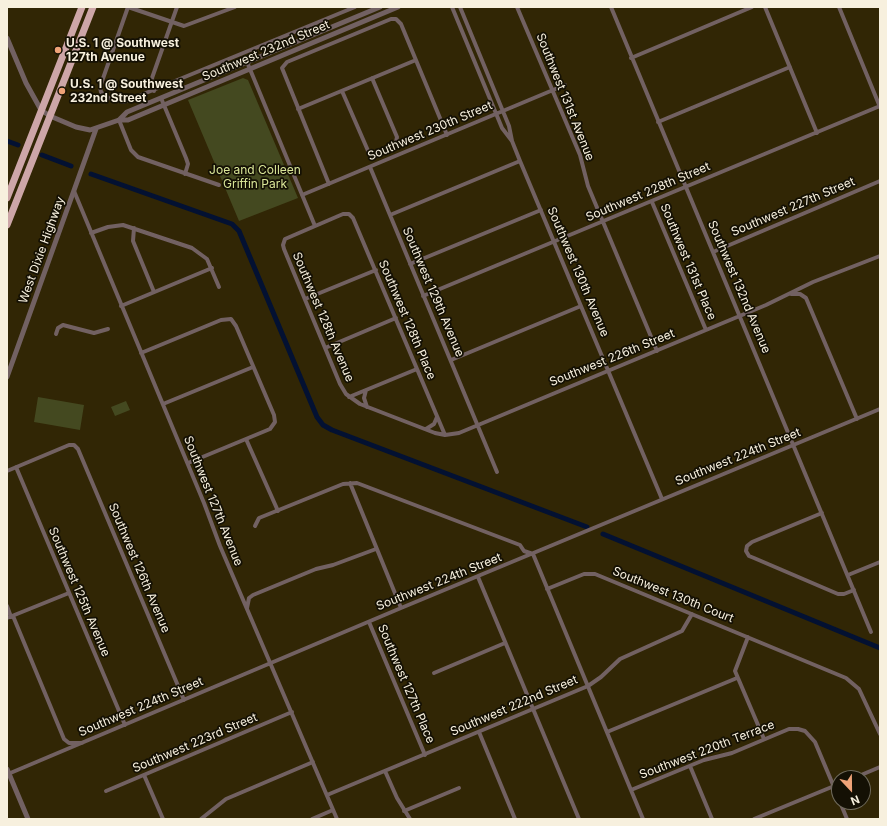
<!DOCTYPE html>
<html>
<head>
<meta charset="utf-8">
<style>
  body { margin:0 }
  #map { position:relative; width:887px; height:826px; overflow:hidden; background:#312605; font-family:Inter,sans-serif }
  canvas { display:block }
  .frame { position:absolute; inset:0; border:8px solid #f7f0de; pointer-events:none }
  .north { position:absolute; left:831px; top:770px; width:40px; height:40px; box-sizing:border-box; background:#141004; border:1px solid #6f6a5b; border-radius:50%; rotate:158deg; font-size:11px; font-weight:700; line-height:16px; text-align:center; color:#f7f0de }
  .north::after { content:''; display:block; margin:auto; width:14px; height:18px; background:#efa378; clip-path:polygon(50% 0,100% 100%,50% 72%,0 100%) }
</style>
</head>
<body>
<div id="map">
<canvas width="887" height="826"></canvas>
<div class="frame"></div>
<div class="north">N</div>
</div>
<script>
const ctx = document.querySelector('canvas').getContext('2d');
ctx.lineJoin = 'round';
function paint(path, color) {
  ctx.fillStyle = color;
  ctx.fill(path, 'evenodd');
}
function shape(rows) {
  const path = new Path2D();
  for (const r of rows) {
    path.moveTo(r[0], r[1]);
    for (let i = 2; i < r.length; i += 2) path.lineTo(r[i], r[i + 1]);
  }
  return path;
}
function stroke(path, color, width, dash) {
  ctx.strokeStyle = color;
  ctx.lineWidth = width;
  ctx.lineCap = dash ? 'butt' : 'round';
  ctx.setLineDash(dash || []);
  ctx.stroke(path);
}
function drawText(font, color, halo, rows, align = 'center') {
  ctx.font = font + ' Inter,sans-serif';
  ctx.lineWidth = 3.5;
  ctx.setLineDash([]);
  ctx.textBaseline = 'middle';
  ctx.strokeStyle = halo;
  ctx.fillStyle = color;
  for (const [text, x, y, turn = 0] of rows) {
    ctx.save();
    ctx.translate(x, y);
    ctx.rotate((+turn || 0) * Math.PI / 180);
    ctx.textAlign = isNaN(turn) ? turn : align;
    if (halo) ctx.strokeText(text, 0, 0);
    ctx.fillText(text, 0, 0);
    ctx.restore();
  }
}
const green = shape([
  [243,78,248,80,298,198,239,221,188,100],
  [38,397,84,405,80,430,34,422],
  [126,401,130,410,115,416,111,407]
]);
const canal = shape([
  [7,141,18,145],
  [42,155,71,166],
  [91,174,232,224,239,231,317,417,323,425,332,430,587,527],
  [603,534,880,648]
]);
const minor = shape([
  [128,7,100,87,101,92,106,97,124,102,355,7],
  [128,7,184,26,235,7],
  [452,7,502,128,512,141,520,161,662,499],
  [460,7,509,126,512,141],
  [517,7,580,155,588,186,657,351],
  [611,7,871,632],
  [765,7,817,133],
  [839,7,880,107],
  [631,58,752,7],
  [247,62,315,226],
  [154,91,152,78,177,7],
  [342,91,369,153,376,154,393,146,396,142,397,137,372,78],
  [161,98,186,158,188,164,185,174],
  [298,109,416,60],
  [119,120,131,150,138,157,219,185],
  [658,122,790,67],
  [370,167,497,472],
  [329,184,282,68,287,62,391,19,396,19,401,24,447,135],
  [74,191,204,503,220,546,337,819],
  [302,195,565,85],
  [652,202,706,330],
  [390,215,520,161],
  [134,228,133,241,154,292],
  [91,233,108,227,123,225,192,248,207,259,219,287],
  [713,252,880,181],
  [410,264,541,210],
  [791,294,800,294,806,298,857,419],
  [423,296,880,106],
  [305,299,376,270],
  [121,306,212,268],
  [56,334,58,328,63,325,94,333,108,329],
  [325,348,396,318],
  [141,353,221,320,231,319,236,326,274,415,275,422,270,429,188,463],
  [451,360,581,306],
  [366,390,364,398,367,407],
  [349,397,417,369],
  [163,404,253,367],
  [426,429,434,424,437,417],
  [445,435,353,218,349,214,343,214,285,239,283,245,284,249,340,384,346,394,360,404,435,433,445,435,459,433,766,305,813,282,880,256],
  [246,439,278,511],
  [16,467,125,725],
  [7,471,69,445,74,445,78,449,184,700],
  [350,483,401,608],
  [822,513,752,542,747,546,746,551,749,556,754,558,838,594,844,594,854,590],
  [255,526,259,518,343,484,357,483,520,545,524,551,533,554,643,819],
  [848,575,880,562],
  [478,577,579,819],
  [547,589,584,574,595,574,846,678,859,689,880,734],
  [7,606,11,617],
  [247,608,249,598,253,595,316,569,333,565,376,549],
  [13,616,64,739,69,743,82,743],
  [7,618,69,593],
  [369,622,425,755],
  [748,637,735,671,764,739],
  [434,673,505,643],
  [479,732,515,819],
  [607,732,737,678],
  [690,766,712,819],
  [385,771,397,798,410,819],
  [8,774,401,608,880,409],
  [144,775,163,819],
  [854,778,880,767],
  [631,790,704,760,732,753,789,729,798,729,805,731,815,742,839,799],
  [106,791,292,712],
  [327,795,588,686,601,677,620,659,682,631,692,614],
  [840,802,847,819],
  [404,811,459,788],
  [201,819,226,799,313,762],
  [312,819,333,810],
  [754,819,839,784]
]);
const tertiary = shape([
  [7,38,26,83,41,110,50,116,76,127,90,130,119,120,127,112,380,7],
  [119,120,128,120,398,7],
  [7,377,96,129],
  [7,769,28,819]
]);
const trunk = shape([
  [7,198,82,7],
  [7,225,93,7]
]);
const markers = [
  [58,50,4,"#efa378"],
  [62,91,4,"#efa378"]
];
const poiNames = [
  ["U.S. 1 @ Southwest",66,43],
  ["127th Avenue",66,57],
  ["U.S. 1 @ Southwest",70,84],
  ["232nd Street",70,98]
];
const streetNames = [
  ["Southwest 232nd Street",266,51,-23],
  ["Southwest 131st Avenue",565,97,68],
  ["Southwest 230th Street",430,131,-23],
  ["Southwest 228th Street",648,192,-23],
  ["Southwest 227th Street",793,207,-23],
  ["West Dixie Highway",42,250,-70],
  ["Southwest 131st Place",688,262,67],
  ["Southwest 130th Avenue",578,272,67],
  ["Southwest 132nd Avenue",739,287,67],
  ["Southwest 129th Avenue",433,292,67],
  ["Southwest 128th Avenue",323,317,67],
  ["Southwest 128th Place",407,320,67],
  ["Southwest 226th Street",612,358,-22],
  ["Southwest 224th Street",738,457,-22],
  ["Southwest 127th Avenue",213,501,68],
  ["Southwest 126th Avenue",139,568,67],
  ["Southwest 224th Street",439,582,-22],
  ["Southwest 125th Avenue",79,592,67],
  ["Southwest 130th Court",673,595,22],
  ["Southwest 127th Place",406,684,67],
  ["Southwest 222nd Street",514,706,-23],
  ["Southwest 224th Street",141,707,-23],
  ["Southwest 223rd Street",195,743,-23],
  ["Southwest 220th Terrace",707,750,-21]
];
const parkNames = [
  ["Joe and Colleen",255,170],
  ["Griffin Park",255,184]
];
paint(green, '#444920');
stroke(canal, '#031132', 5);
stroke(minor, '#726162', 4);
stroke(tertiary, '#726162', 5);
stroke(trunk, '#cda6a8', 7);
for (const [x, y, r, color] of markers) {
  const dot = new Path2D();
  dot.arc(x, y, r, 0, 2 * Math.PI);
  ctx.fillStyle = color;
  ctx.fill(dot);
  stroke(dot, '#141004', 1.5);
}
drawText('bold 12px', '#f7f0de', '#141004', poiNames, 'left');
drawText('12px', '#f7f0de', '#141004', streetNames);
drawText('12px', '#d9e597', '#141004', parkNames);
</script>
</body>
</html>
